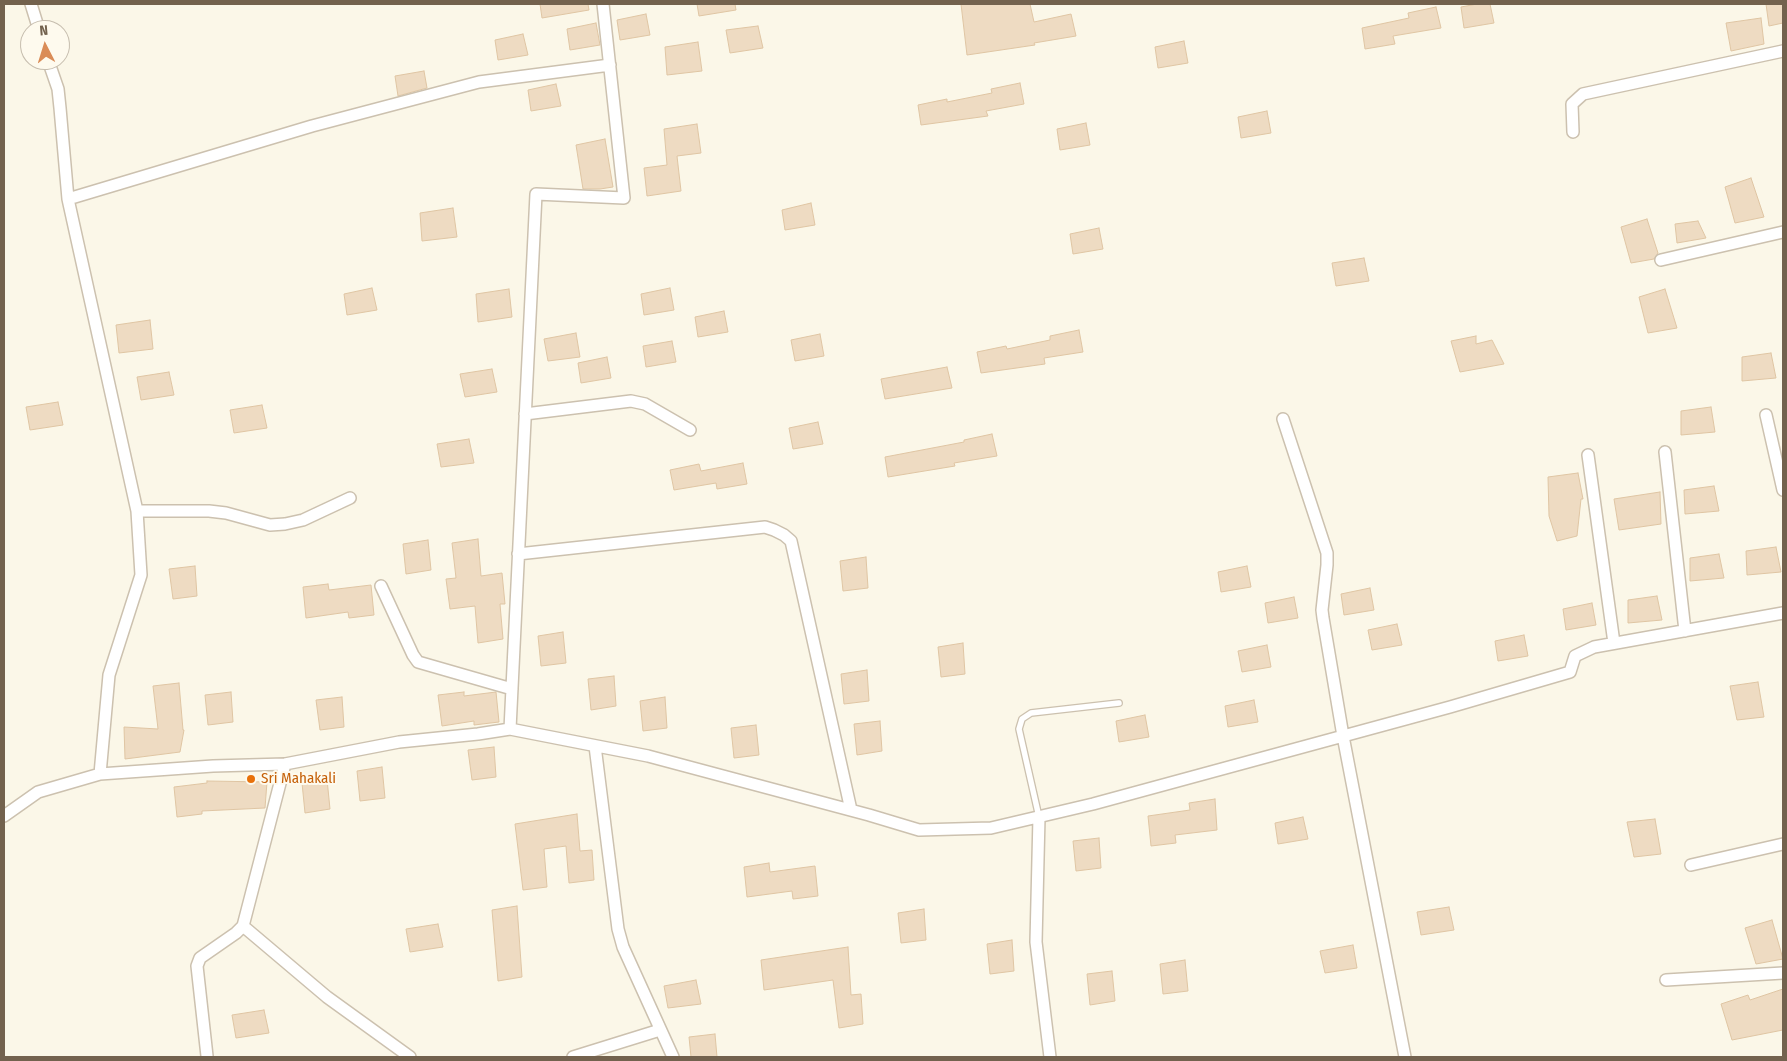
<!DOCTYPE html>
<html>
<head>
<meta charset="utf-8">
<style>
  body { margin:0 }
  #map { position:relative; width:1787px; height:1061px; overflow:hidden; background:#fbf7e8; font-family:"Fira Sans Condensed",sans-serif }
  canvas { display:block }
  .frame { position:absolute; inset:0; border:5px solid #73624e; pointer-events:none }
  .north { position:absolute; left:20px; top:20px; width:50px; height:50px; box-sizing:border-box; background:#fefaee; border:1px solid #c6bdae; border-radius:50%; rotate:355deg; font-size:14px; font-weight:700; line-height:20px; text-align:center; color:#73624e }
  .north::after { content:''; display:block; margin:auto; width:18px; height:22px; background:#da8c57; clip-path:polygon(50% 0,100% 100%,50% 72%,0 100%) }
</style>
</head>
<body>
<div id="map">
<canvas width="1787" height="1061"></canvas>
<div class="frame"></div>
<div class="north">N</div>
</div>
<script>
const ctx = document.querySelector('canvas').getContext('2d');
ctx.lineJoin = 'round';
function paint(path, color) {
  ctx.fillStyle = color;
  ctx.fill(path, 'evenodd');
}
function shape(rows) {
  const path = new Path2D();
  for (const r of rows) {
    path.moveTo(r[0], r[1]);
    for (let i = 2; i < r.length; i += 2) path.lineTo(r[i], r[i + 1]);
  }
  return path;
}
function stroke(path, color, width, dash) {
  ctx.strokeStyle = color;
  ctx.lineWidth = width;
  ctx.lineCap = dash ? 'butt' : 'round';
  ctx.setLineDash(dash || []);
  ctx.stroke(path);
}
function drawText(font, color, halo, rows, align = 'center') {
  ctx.font = font + ' "Fira Sans Condensed",sans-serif';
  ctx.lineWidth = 4;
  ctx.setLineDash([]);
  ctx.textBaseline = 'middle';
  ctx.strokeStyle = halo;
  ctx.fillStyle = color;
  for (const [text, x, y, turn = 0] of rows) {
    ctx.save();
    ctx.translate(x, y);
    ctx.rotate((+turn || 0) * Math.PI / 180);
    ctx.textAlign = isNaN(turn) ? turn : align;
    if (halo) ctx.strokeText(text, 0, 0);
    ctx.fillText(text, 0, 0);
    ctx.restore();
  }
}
const building = shape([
  [540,4,588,4,589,10,542,18,540,4],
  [697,4,735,4,736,10,699,16,697,4],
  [961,4,1030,4,1034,22,1071,14,1076,36,1034,43,1035,45,967,55,961,4],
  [1477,4,1490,4,1494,23,1464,28,1461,7,1477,4],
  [1766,4,1783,4,1783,23,1769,26,1766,4],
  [1436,7,1441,28,1393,36,1395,44,1365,49,1362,28,1409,18,1408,13,1436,7],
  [646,14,650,35,620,40,617,20,646,14],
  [1761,18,1764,44,1731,51,1726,23,1761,18],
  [596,23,600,45,570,50,567,29,596,23],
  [758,26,763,48,730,53,726,30,758,26],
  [523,34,528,55,498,60,495,40,523,34],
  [1184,41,1188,63,1158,68,1155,47,1184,41],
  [698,42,702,71,667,75,665,47,698,42],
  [424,71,427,88,398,96,395,76,424,71],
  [1020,83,1024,104,986,111,988,116,921,125,918,105,947,99,947,102,992,93,991,89,1020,83],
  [556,84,561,106,531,111,528,90,556,84],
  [1267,111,1271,133,1241,138,1238,117,1267,111],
  [1086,123,1090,145,1060,150,1057,129,1086,123],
  [697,124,701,153,677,156,681,191,647,196,644,168,667,165,664,129,697,124],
  [605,139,613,187,600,189,583,189,576,145,605,139],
  [1751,178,1764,217,1735,223,1725,187,1751,178],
  [811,203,815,225,785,230,782,210,811,203],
  [453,208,457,237,422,241,420,213,453,208],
  [1647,219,1658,253,1654,259,1631,263,1621,227,1647,219],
  [1698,221,1706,238,1677,243,1675,224,1698,221],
  [1099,228,1103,249,1073,254,1070,234,1099,228],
  [1364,258,1369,281,1336,286,1332,263,1364,258],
  [372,288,377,310,347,315,344,294,372,288],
  [670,288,674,310,644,315,641,294,670,288],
  [509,289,512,317,478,322,476,294,509,289],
  [1665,289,1677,328,1648,333,1639,297,1665,289],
  [724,311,728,332,698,337,695,317,724,311],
  [150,320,153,349,119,353,116,325,150,320],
  [1079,330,1083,352,1044,358,1045,364,981,373,977,352,1006,346,1007,349,1050,340,1050,336,1079,330],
  [576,333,580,357,548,361,544,339,576,333],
  [820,334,824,356,795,361,791,340,820,334],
  [1476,336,1476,344,1492,340,1504,364,1460,372,1451,341,1476,336],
  [672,341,676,362,646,367,643,346,672,341],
  [1771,353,1776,378,1742,381,1742,357,1771,353],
  [607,357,611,378,581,383,578,363,607,357],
  [947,367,952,388,885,399,881,379,947,367],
  [492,369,497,392,465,397,460,374,492,369],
  [169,372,174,395,141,400,137,377,169,372],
  [58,402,63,425,30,430,26,407,58,402],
  [262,405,267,428,234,433,230,410,262,405],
  [1711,407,1715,432,1681,435,1681,411,1711,407],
  [818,422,823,444,793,449,789,428,818,422],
  [992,434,997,456,954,463,955,466,888,477,885,457,964,442,964,440,992,434],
  [469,439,474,463,441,467,437,444,469,439],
  [743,463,747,484,717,489,716,483,674,490,670,470,699,464,701,471,743,463],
  [1578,473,1583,499,1581,499,1577,536,1557,541,1549,516,1548,477,1578,473],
  [1714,486,1719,511,1685,514,1684,490,1714,486],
  [1660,492,1661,524,1619,530,1614,499,1660,492],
  [478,539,481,576,502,573,505,604,500,604,503,639,478,643,475,606,450,609,446,579,456,578,452,543,478,539],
  [428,540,431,570,406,574,403,544,428,540],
  [1776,547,1781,572,1747,575,1746,551,1776,547],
  [1719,554,1724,578,1690,581,1690,558,1719,554],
  [866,557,868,588,843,591,840,561,866,557],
  [195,566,197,596,173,599,169,569,195,566],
  [1247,566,1251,587,1221,592,1218,572,1247,566],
  [328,584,329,590,371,585,374,615,349,618,348,612,306,618,303,587,328,584],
  [1370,588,1374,610,1344,615,1341,594,1370,588],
  [1657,596,1662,620,1628,623,1628,600,1657,596],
  [1294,597,1298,618,1268,623,1265,603,1294,597],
  [1592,603,1596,625,1566,630,1563,609,1592,603],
  [1397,624,1402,645,1372,650,1368,630,1397,624],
  [563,632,566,663,541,666,538,636,563,632],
  [1524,635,1528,656,1498,661,1495,641,1524,635],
  [963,643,965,674,941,677,938,647,963,643],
  [1267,645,1271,667,1242,672,1238,651,1267,645],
  [867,670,869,701,844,704,841,674,867,670],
  [614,676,616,706,591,710,588,679,614,676],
  [1758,682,1764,717,1737,720,1730,686,1758,682],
  [179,683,183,730,184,730,180,752,125,759,124,727,158,729,153,686,179,683],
  [231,692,233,722,208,725,205,695,231,692],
  [464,692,464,696,496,692,499,722,474,725,474,721,442,726,438,695,464,692],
  [342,697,344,727,320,730,316,700,342,697],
  [665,697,667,728,643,731,640,701,665,697],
  [1254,700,1258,722,1228,727,1225,706,1254,700],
  [1145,715,1149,737,1119,742,1116,721,1145,715],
  [880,721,882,751,857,755,854,724,880,721],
  [756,725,759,755,734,758,731,728,756,725],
  [494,747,496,777,472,780,468,750,494,747],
  [382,767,385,798,360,801,357,771,382,767],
  [327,779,330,809,305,813,302,783,327,779],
  [207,781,267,782,265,808,202,811,202,814,177,817,174,787,207,783,207,781],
  [1215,799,1217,830,1175,835,1176,843,1151,846,1148,816,1190,810,1189,803,1215,799],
  [577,814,580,851,592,850,594,880,569,883,566,846,544,849,547,887,523,890,515,824,577,814],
  [1303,817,1308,839,1278,844,1275,823,1303,817],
  [1655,819,1661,854,1634,857,1627,822,1655,819],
  [1099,838,1101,868,1076,871,1073,841,1099,838],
  [769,863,770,872,815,866,818,896,793,899,792,891,747,897,744,867,769,863],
  [517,906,522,977,498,981,492,910,517,906],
  [1449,907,1454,930,1421,935,1417,912,1449,907],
  [924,909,926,940,901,943,898,913,924,909],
  [1772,920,1783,959,1756,964,1745,928,1772,920],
  [438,924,443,947,410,952,406,929,438,924],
  [1012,940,1014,971,990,974,987,944,1012,940],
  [1353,945,1357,968,1325,973,1320,951,1353,945],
  [848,947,851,995,861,994,863,1024,839,1028,833,980,764,990,761,960,848,947],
  [1185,960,1188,991,1163,994,1160,964,1185,960],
  [1112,971,1115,1001,1090,1005,1087,974,1112,971],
  [696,980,701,1004,668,1008,664,986,696,980],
  [1783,989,1783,1030,1732,1040,1721,1004,1748,995,1750,1000,1783,989],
  [264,1010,269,1033,236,1038,232,1015,264,1010],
  [715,1034,717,1057,691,1057,689,1037,715,1034]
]);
const lane = shape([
  [1039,817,1019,729,1022,719,1031,713,1119,703]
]);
const street = shape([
  [31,4,39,30],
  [48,60,58,89,60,108,68,199,137,511,141,575,109,675,100,774],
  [1573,132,1572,104,1583,94,1783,51],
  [68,199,312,126,479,82,610,65],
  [1661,260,1783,232],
  [525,414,631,401,645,404,690,430],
  [1766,415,1783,490],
  [1283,419,1327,553,1327,565,1322,610,1323,618,1343,736,1405,1057],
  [1665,452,1685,631],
  [1588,455,1614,643],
  [137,511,209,511,226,513,270,525,285,524,303,520,350,498],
  [518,554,765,527,774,530,784,535,791,541,851,810],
  [381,586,413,655,418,662,512,689],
  [510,729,536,194,624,198,603,4],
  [595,746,618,929,623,947,673,1057],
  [4,816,38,792,100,774,213,766,285,764,399,742,478,734,510,729,648,756,869,815,919,830,991,828,1093,804,1450,707,1570,672,1575,656,1594,647,1783,613],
  [1039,817,1036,942,1050,1057],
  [1691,865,1783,844],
  [243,926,327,997,410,1057],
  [1666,980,1783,973],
  [207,1056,197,966,200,958,236,933,243,926,285,764],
  [573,1057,660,1030]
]);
const markers = [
  [251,779,5,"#e8710a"]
];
const foodNames = [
  ["Sri Mahakali",261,779]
];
paint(building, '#eedbc2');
stroke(building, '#dfc5a3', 1);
stroke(lane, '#ccc1af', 8);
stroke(street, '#ccc1af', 14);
stroke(lane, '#fff', 5.5);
stroke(street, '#fff', 11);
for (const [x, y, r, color] of markers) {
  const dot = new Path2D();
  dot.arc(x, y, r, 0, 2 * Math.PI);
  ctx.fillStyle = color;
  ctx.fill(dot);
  stroke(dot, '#fefaee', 2);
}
drawText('15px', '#c56008', '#fefaee', foodNames, 'left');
</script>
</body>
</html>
